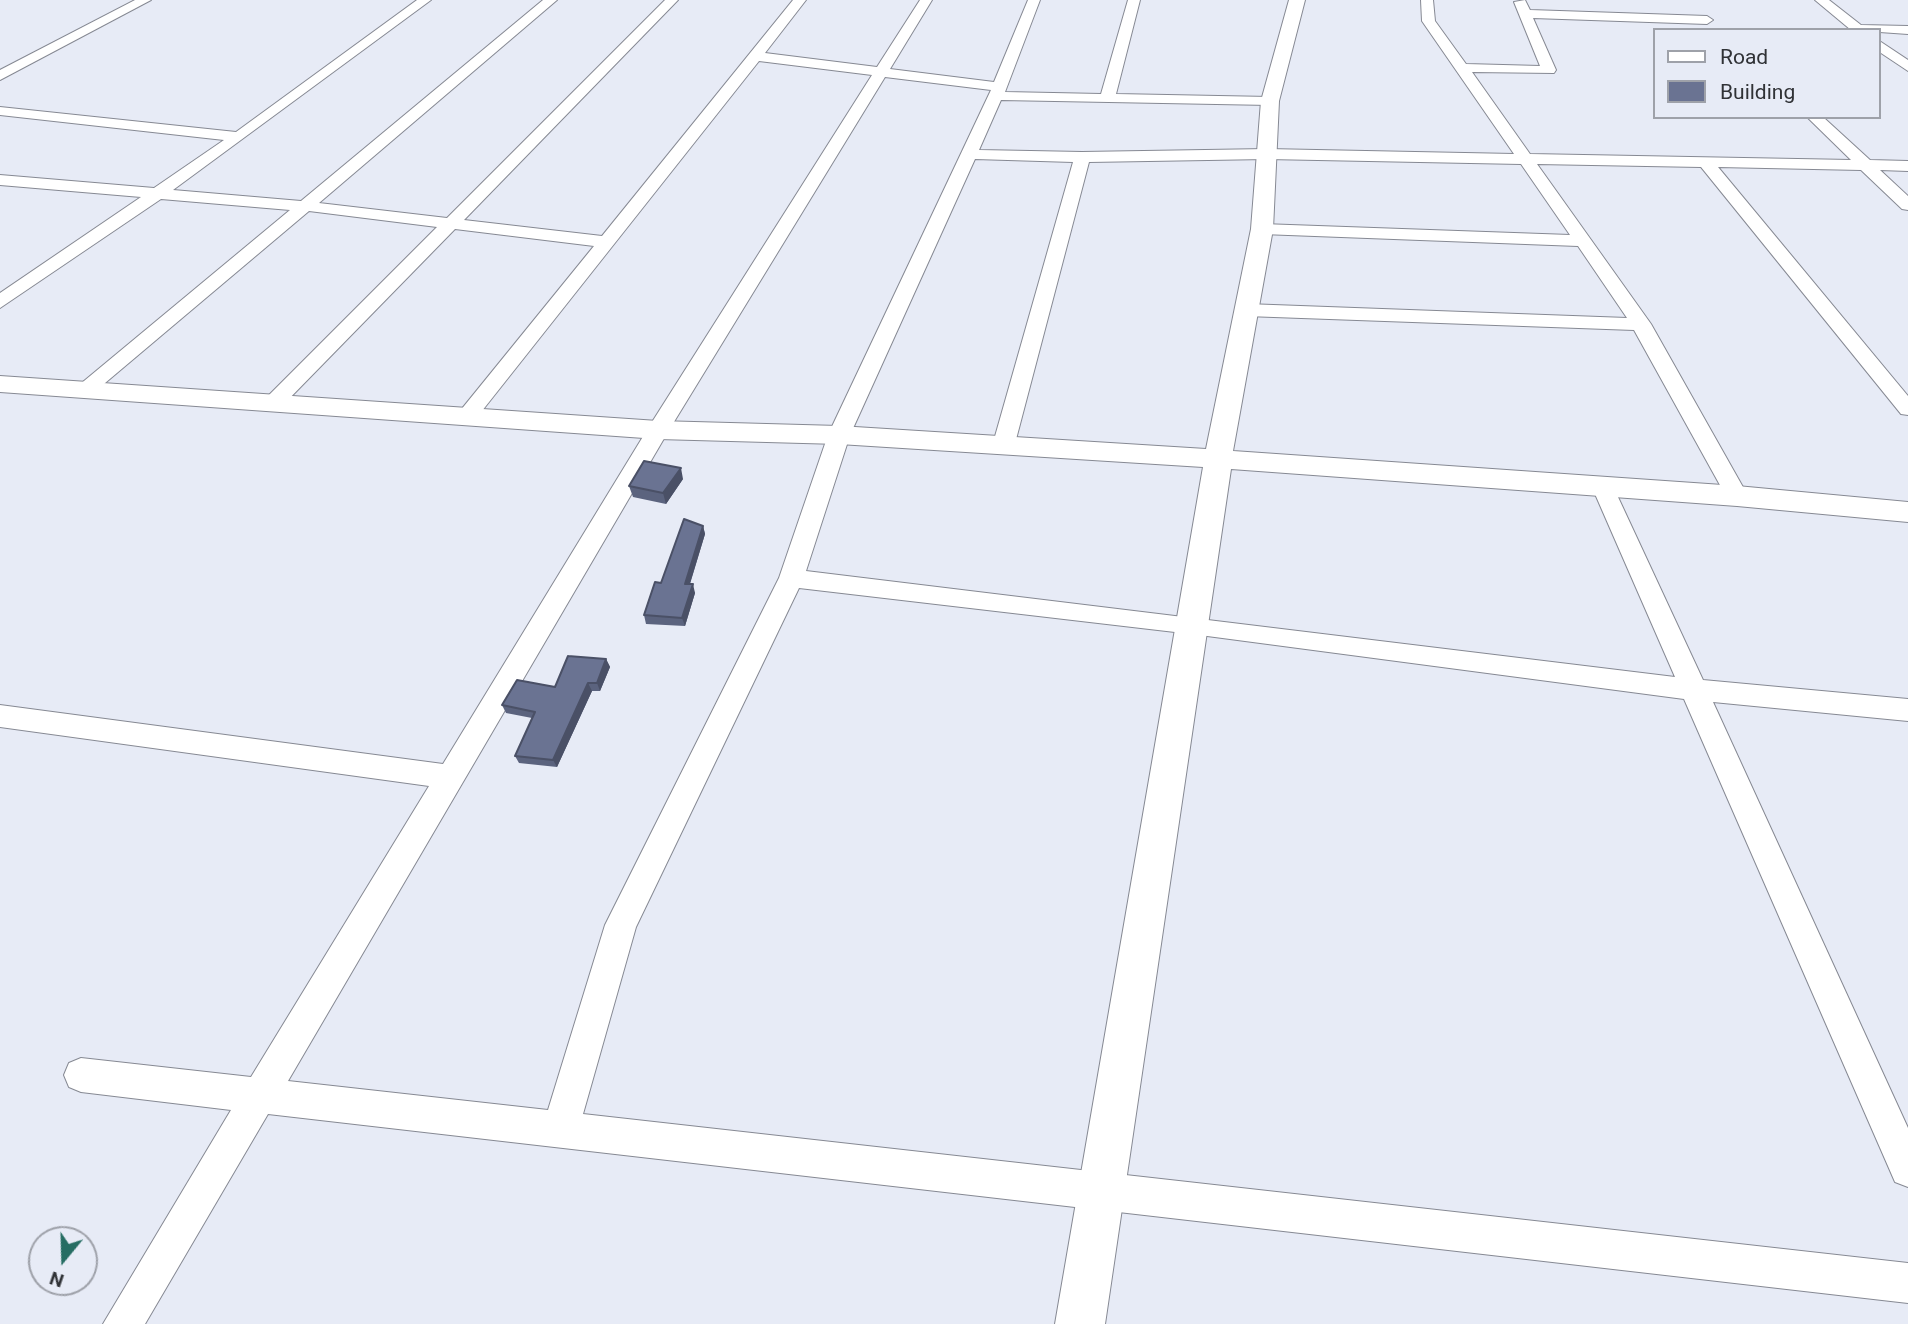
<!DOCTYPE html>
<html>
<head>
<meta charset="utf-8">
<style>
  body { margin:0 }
  #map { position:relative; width:1908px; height:1324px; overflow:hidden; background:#e7ebf6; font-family:Roboto,sans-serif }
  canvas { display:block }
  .legend { position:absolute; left:1653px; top:28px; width:228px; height:91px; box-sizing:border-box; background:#e7ebf6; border:2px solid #9ea1a9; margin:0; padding:9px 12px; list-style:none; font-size:21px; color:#303236 }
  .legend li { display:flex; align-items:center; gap:14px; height:35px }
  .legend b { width:35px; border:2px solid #9ea1a9 }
  .north { position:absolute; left:28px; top:1226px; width:70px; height:70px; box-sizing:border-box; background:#e7ebf6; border:2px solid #9ea1a9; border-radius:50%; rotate:199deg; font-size:19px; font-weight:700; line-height:28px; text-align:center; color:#303236 }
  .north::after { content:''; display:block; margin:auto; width:24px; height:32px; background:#266d63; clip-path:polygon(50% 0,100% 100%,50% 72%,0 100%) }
</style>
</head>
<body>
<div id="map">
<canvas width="1908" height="1324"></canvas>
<ul class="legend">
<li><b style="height:9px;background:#fff"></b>Road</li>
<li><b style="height:19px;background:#6a7392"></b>Building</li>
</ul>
<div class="north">N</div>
</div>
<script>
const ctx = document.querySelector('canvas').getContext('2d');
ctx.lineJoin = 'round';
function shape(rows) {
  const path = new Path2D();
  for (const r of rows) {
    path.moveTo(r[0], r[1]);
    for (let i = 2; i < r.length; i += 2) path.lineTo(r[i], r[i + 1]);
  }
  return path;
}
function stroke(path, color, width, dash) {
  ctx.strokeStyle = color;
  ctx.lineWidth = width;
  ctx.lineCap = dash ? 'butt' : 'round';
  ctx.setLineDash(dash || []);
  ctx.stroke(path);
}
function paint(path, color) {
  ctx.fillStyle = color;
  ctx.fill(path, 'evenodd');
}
const minor = shape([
  [135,0,151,0,0,80,0,70,135,0],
  [417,0,431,0,173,190,301,201,543,0,557,0,319,203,447,218,665,0,678,0,464,220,602,236,793,0,806,0,765,53,877,67,920,0,932,0,890,69,994,82,1028,0,1040,0,1005,92,1101,94,1128,0,1140,0,1116,94,1270,97,1277,101,1270,105,1001,100,979,150,1082,152,1267,149,1514,154,1422,21,1421,0,1433,0,1435,21,1466,64,1540,66,1514,2,1525,0,1530,10,1707,16,1713,20,1707,24,1533,18,1556,70,1554,73,1472,72,1530,154,1851,160,1807,117,1823,117,1870,160,1908,161,1908,171,1880,170,1908,196,1908,210,1902,209,1861,170,1718,167,1908,396,1908,415,1901,414,1701,167,1537,164,1651,324,1748,496,1745,501,1737,504,1729,501,1726,496,1634,330,1246,316,1237,310,1246,304,1627,318,1578,246,1262,234,1253,229,1262,224,1570,235,1521,164,1267,159,1089,162,1014,447,1003,454,995,452,992,447,1073,162,975,159,850,435,806,571,1675,677,1592,487,1595,482,1603,480,1611,482,1703,680,1908,699,1908,721,1713,702,1908,1128,1908,1187,1895,1182,1684,699,1192,634,799,588,636,927,583,1114,1908,1263,1908,1303,268,1114,145,1324,103,1324,231,1110,81,1092,69,1087,64,1075,69,1063,81,1058,251,1077,429,786,0,727,0,705,443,764,647,430,872,75,759,61,474,421,467,423,456,416,594,246,455,229,280,408,273,409,266,408,263,403,266,398,437,227,309,211,92,394,78,394,75,390,78,386,290,210,161,199,0,308,0,293,141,197,0,185,0,175,154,188,224,140,0,115,0,107,236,132,417,0],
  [885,77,991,90,828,435,779,578,605,925,548,1110,288,1081,669,430,885,77],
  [1815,0,1829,0,1861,25,1908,26,1908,34,1851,30,1815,0],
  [1878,40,1908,60,1908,71,1878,51,1878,40]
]);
const tertiary = shape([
  [1289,0,1305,0,1279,101,1273,229,1233,451,1737,486,1908,502,1908,522,1737,506,1231,469,1105,1324,1055,1324,1203,467,839,444,658,439,0,392,0,376,658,421,839,426,1206,449,1251,229,1261,101,1289,0]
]);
const wall = shape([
  [683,479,666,504,633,497,629,486],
  [703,526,705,534,690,584,695,593,685,626,646,624,644,615,661,583],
  [606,659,610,667,600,691,592,691,557,767,519,763,515,756,532,718,506,713,502,705,555,687]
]);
const shadedWall = shape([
  [681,468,683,479,666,504,663,493],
  [703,526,705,534,687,593,685,584],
  [693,584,695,593,685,626,682,618],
  [606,659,610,667,600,691,597,683],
  [588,683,592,691,557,767,553,760]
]);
const building = shape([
  [644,461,681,468,663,493,629,486,644,461],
  [684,519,703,526,685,584,693,584,682,618,644,615,655,582,661,583,684,519],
  [568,656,606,659,597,683,588,683,553,760,515,756,535,712,502,705,517,680,555,687,568,656]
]);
stroke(minor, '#868993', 2);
stroke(tertiary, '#868993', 2);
paint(minor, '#fff');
paint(tertiary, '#fff');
paint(wall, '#5b637e');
paint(shadedWall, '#4a5066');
paint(building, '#6a7392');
stroke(building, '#4a5066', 2);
</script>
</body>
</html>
